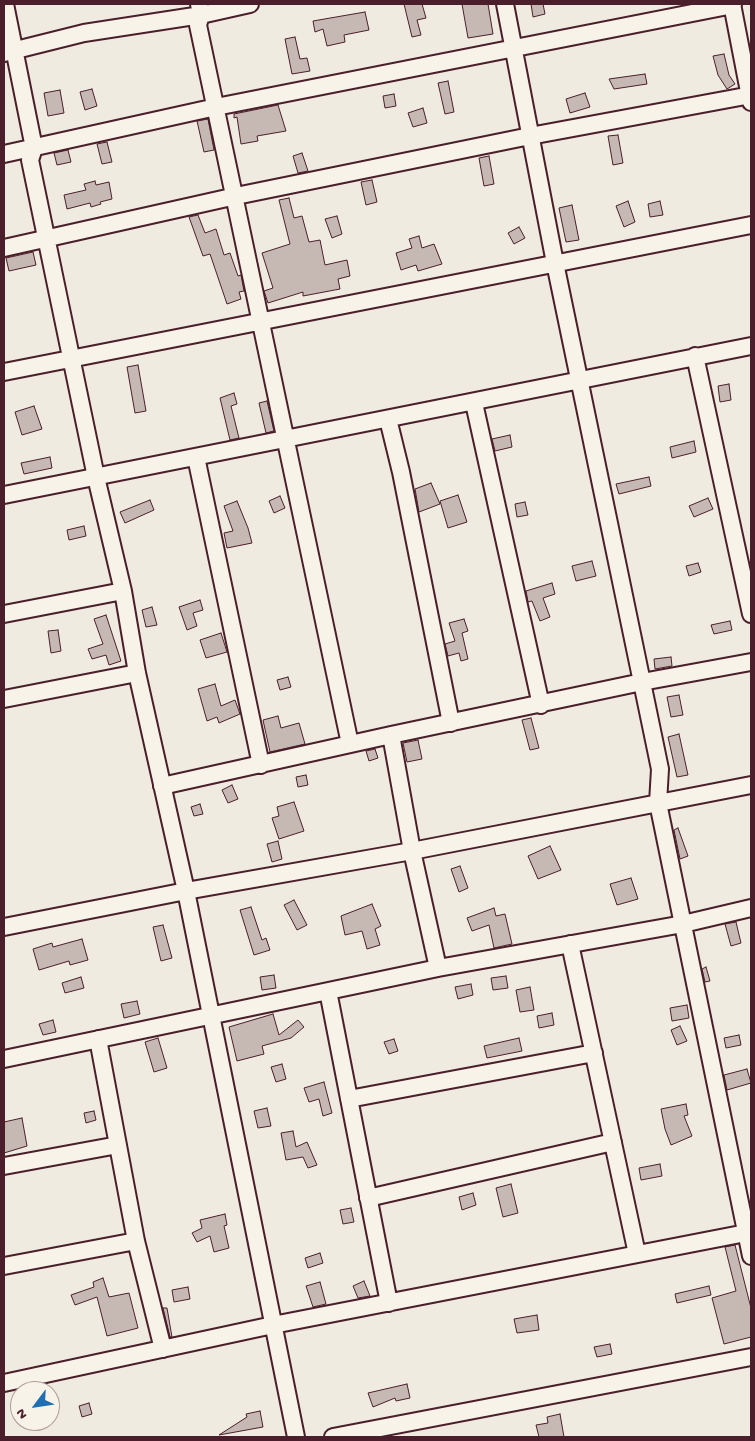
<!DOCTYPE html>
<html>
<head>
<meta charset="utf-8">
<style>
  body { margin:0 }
  #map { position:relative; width:755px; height:1441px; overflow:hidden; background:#f0ebe0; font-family:"Gochi Hand",sans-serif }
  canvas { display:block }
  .frame { position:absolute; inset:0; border:5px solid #4a1f2b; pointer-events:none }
  .north { position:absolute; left:10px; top:1381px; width:50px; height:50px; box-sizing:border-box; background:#f7f3e8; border:1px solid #b29e9c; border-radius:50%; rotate:239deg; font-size:14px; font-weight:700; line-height:20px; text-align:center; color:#4a1f2b }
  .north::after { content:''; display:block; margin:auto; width:18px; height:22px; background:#1f6fb2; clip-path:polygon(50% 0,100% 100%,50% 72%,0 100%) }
</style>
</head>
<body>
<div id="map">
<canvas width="755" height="1441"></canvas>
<div class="frame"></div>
<div class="north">N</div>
</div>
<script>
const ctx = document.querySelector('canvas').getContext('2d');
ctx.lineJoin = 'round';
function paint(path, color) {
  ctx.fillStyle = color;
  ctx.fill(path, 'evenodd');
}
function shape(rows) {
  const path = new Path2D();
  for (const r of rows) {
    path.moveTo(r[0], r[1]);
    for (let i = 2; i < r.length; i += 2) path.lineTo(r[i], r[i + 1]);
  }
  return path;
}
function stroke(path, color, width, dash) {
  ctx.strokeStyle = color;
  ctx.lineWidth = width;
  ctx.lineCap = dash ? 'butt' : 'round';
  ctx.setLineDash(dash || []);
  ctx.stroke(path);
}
const building = shape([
  [404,4,422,4,426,18,417,20,421,35,412,37,404,4],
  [462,4,488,4,493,34,468,38,462,4],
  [531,4,543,4,545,14,533,17,531,4],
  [365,12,369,30,344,35,345,42,327,46,323,29,315,32,313,21,365,12],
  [295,37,300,59,307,58,310,71,292,74,285,39,295,37],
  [724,54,729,75,735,84,727,89,718,75,713,56,724,54],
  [645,74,647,84,614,89,609,79,645,74],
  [448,81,454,112,445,114,438,83,448,81],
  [92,89,97,106,85,110,80,92,92,89],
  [60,90,64,113,48,116,44,93,60,90],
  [585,93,590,107,570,113,566,99,585,93],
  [394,94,396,106,385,108,383,96,394,94],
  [278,105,286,131,257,136,258,141,241,144,237,117,234,118,234,114,278,105],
  [423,108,427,123,413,127,408,113,423,108],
  [208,119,214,150,204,152,197,121,208,119],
  [618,135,623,163,613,165,608,136,618,135],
  [107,142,112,162,102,164,97,144,107,142],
  [68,150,71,162,57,165,54,153,68,150],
  [302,153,308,171,298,173,293,156,302,153],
  [489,156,494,184,484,186,479,158,489,156],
  [372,180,377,202,366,205,361,182,372,180],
  [95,181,96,185,109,182,112,199,100,202,101,204,91,207,90,203,67,209,64,195,86,190,84,184,95,181],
  [289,198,294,218,302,216,309,242,320,240,325,265,347,260,350,276,338,279,340,289,303,296,303,292,268,303,264,291,273,288,262,253,290,244,279,200,289,198],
  [628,201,635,222,624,227,616,206,628,201],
  [660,201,663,215,650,217,648,204,660,201],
  [572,205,579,240,566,242,559,208,572,205],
  [198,215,205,233,216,229,224,255,230,253,238,276,241,275,244,291,239,292,241,299,227,304,210,254,203,256,189,217,198,215],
  [337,216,342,234,332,238,325,219,337,216],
  [519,227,525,238,514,244,508,233,519,227],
  [419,236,422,248,434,244,442,264,418,271,416,265,401,270,396,253,412,248,409,239,419,236],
  [33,252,36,265,9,271,6,258,33,252],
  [138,365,146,411,135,413,127,367,138,365],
  [729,384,731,400,720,402,718,386,729,384],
  [234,393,237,404,231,406,239,438,230,440,220,398,234,393],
  [267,401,274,431,266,433,259,403,267,401],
  [34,406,42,429,22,435,15,412,34,406],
  [510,435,512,447,495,451,492,439,510,435],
  [694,441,696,452,672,458,670,447,694,441],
  [50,457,52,468,24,474,21,463,50,457],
  [649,477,651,486,619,494,616,484,649,477],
  [431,483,440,504,419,512,415,489,431,483],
  [458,495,467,522,448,528,440,501,458,495],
  [280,496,285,508,274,513,269,501,280,496],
  [708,498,713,509,694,517,689,506,708,498],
  [150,500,154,510,125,523,120,512,150,500],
  [237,501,248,528,252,543,227,548,224,533,233,531,224,506,237,501],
  [525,502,528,515,517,517,515,504,525,502],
  [84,526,86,536,69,540,67,530,84,526],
  [592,561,596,576,576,581,572,566,592,561],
  [698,563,701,572,689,576,686,566,698,563],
  [552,583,555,594,543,598,550,617,540,621,532,601,528,602,526,591,552,583],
  [200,600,203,610,193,613,197,626,187,630,179,607,200,600],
  [152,607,157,625,146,627,142,610,152,607],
  [106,615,121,661,109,665,106,655,92,659,88,649,103,644,94,619,106,615],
  [464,619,468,631,462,633,468,659,461,661,459,653,448,656,445,644,455,641,449,623,464,619],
  [730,621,732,630,714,634,711,625,730,621],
  [58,630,61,651,51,653,48,631,58,630],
  [221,633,227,652,206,658,200,640,221,633],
  [671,657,672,666,655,669,654,659,671,657],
  [288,677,291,687,280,690,277,680,288,677],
  [215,684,221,706,235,700,240,714,219,723,217,717,207,721,198,689,215,684],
  [679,695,683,715,671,717,667,697,679,695],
  [278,716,281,728,299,723,305,744,270,752,263,720,278,716],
  [531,718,539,748,530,750,522,720,531,718],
  [679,734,688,775,677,777,668,737,679,734],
  [418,740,422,759,407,762,403,743,418,740],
  [375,749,378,758,369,761,366,751,375,749],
  [306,775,308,785,298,787,296,777,306,775],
  [232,785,238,799,228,803,222,790,232,785],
  [294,802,304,831,279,839,272,818,279,816,277,807,294,802],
  [200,804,203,814,194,816,191,807,200,804],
  [678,828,688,856,680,859,674,830,678,828],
  [278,841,282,859,272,862,267,844,278,841],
  [550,846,561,870,538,879,528,856,550,846],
  [460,866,468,888,459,892,451,869,460,866],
  [631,878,638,899,617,905,610,884,631,878],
  [294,900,307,925,297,930,284,905,294,900],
  [372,904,381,926,375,929,380,945,367,949,362,931,345,935,341,916,372,904],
  [251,907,262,940,266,938,270,950,254,955,240,910,251,907],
  [494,908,496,916,505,914,512,944,494,948,489,925,472,931,467,918,494,908],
  [736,922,741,943,731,946,725,924,736,922],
  [163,925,172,958,161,961,153,927,163,925],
  [82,939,88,960,70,965,69,961,39,970,33,949,52,943,53,947,82,939],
  [706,967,710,981,705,982,702,969,706,967],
  [274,975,276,988,262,990,260,977,274,975],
  [506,976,508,988,493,990,491,978,506,976],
  [81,977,84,988,65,993,62,983,81,977],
  [471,984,473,995,458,999,455,987,471,984],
  [530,987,534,1010,520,1012,516,990,530,987],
  [137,1001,140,1014,124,1018,121,1004,137,1001],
  [687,1005,689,1018,672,1021,670,1008,687,1005],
  [552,1013,554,1025,539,1028,537,1016,552,1013],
  [273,1014,279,1035,298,1020,304,1027,291,1038,262,1046,264,1054,237,1061,229,1027,273,1014],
  [53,1020,56,1032,43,1035,39,1024,53,1020],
  [680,1026,687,1041,677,1045,671,1030,680,1026],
  [739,1035,741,1045,726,1048,724,1038,739,1035],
  [158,1038,167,1068,154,1072,145,1042,158,1038],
  [519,1038,522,1051,487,1058,484,1046,519,1038],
  [394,1039,398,1051,389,1054,384,1042,394,1039],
  [282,1064,286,1079,276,1082,271,1067,282,1064],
  [747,1069,751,1083,727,1090,724,1075,747,1069],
  [324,1082,332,1113,323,1116,319,1099,309,1102,304,1088,324,1082],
  [686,1104,688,1115,684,1116,692,1136,671,1145,665,1129,661,1109,686,1104],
  [267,1108,271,1126,258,1128,254,1111,267,1108],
  [94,1111,96,1120,86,1123,84,1113,94,1111],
  [22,1118,27,1146,4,1153,4,1122,22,1118],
  [293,1131,296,1147,307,1142,317,1165,308,1168,303,1157,286,1160,281,1133,293,1131],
  [660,1164,662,1176,641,1180,639,1168,660,1164],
  [511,1184,518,1213,503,1217,496,1188,511,1184],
  [473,1193,476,1205,462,1210,459,1197,473,1193],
  [351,1208,354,1222,343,1224,340,1210,351,1208],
  [225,1214,227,1225,224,1226,229,1248,214,1252,210,1236,197,1242,192,1233,202,1228,200,1220,225,1214],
  [735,1245,751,1308,751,1337,724,1344,712,1298,736,1291,725,1247,735,1245],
  [320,1253,323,1263,308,1268,305,1258,320,1253],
  [103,1278,109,1297,129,1293,138,1328,107,1336,97,1297,75,1305,71,1295,94,1287,93,1282,103,1278],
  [364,1281,370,1296,358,1298,353,1286,364,1281],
  [320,1282,326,1304,313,1307,306,1286,320,1282],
  [709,1286,711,1295,677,1303,675,1294,709,1286],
  [188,1287,190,1299,174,1302,172,1290,188,1287],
  [163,1308,167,1308,172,1337,170,1337,163,1308],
  [537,1315,539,1330,517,1333,514,1319,537,1315],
  [610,1344,612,1354,597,1357,594,1347,610,1344],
  [407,1384,410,1398,396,1401,395,1398,373,1407,368,1393,407,1384],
  [89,1403,92,1414,82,1417,79,1406,89,1403],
  [260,1411,263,1427,219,1435,247,1417,246,1414,260,1411],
  [560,1414,564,1437,539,1437,536,1425,548,1423,547,1417,560,1414]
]);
const minor = shape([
  [5,4,34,148,30,160,96,477,123,591,137,673,186,891,296,1437],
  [250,4,201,15,198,25,350,744],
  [505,4,555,263,660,769,658,803,751,1256],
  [732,4,751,102],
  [4,53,84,33,201,15,199,4],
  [4,154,216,107,733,5],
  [4,248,236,196,530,136,751,95],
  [695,356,751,614],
  [4,372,751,225],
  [474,403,541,705],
  [388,419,401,472,451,723],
  [196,457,261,765],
  [4,495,751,346],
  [4,614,123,591],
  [4,699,137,673],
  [391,735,412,851,438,968],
  [162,786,391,735,642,682,751,662],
  [4,927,186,891,412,851,751,785],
  [570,944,637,1254],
  [328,991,389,1303],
  [98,1039,136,1241,163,1349],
  [4,1059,438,968,683,924,751,908],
  [349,1099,594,1053],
  [4,1166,118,1145],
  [368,1198,613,1142],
  [4,1266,136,1241],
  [4,1383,273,1325,751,1232],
  [333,1437,751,1357]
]);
paint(building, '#c6b8b3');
stroke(building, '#4a1f2b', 1);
stroke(minor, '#4a1f2b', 20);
stroke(minor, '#f7f3e8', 16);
</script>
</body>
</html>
